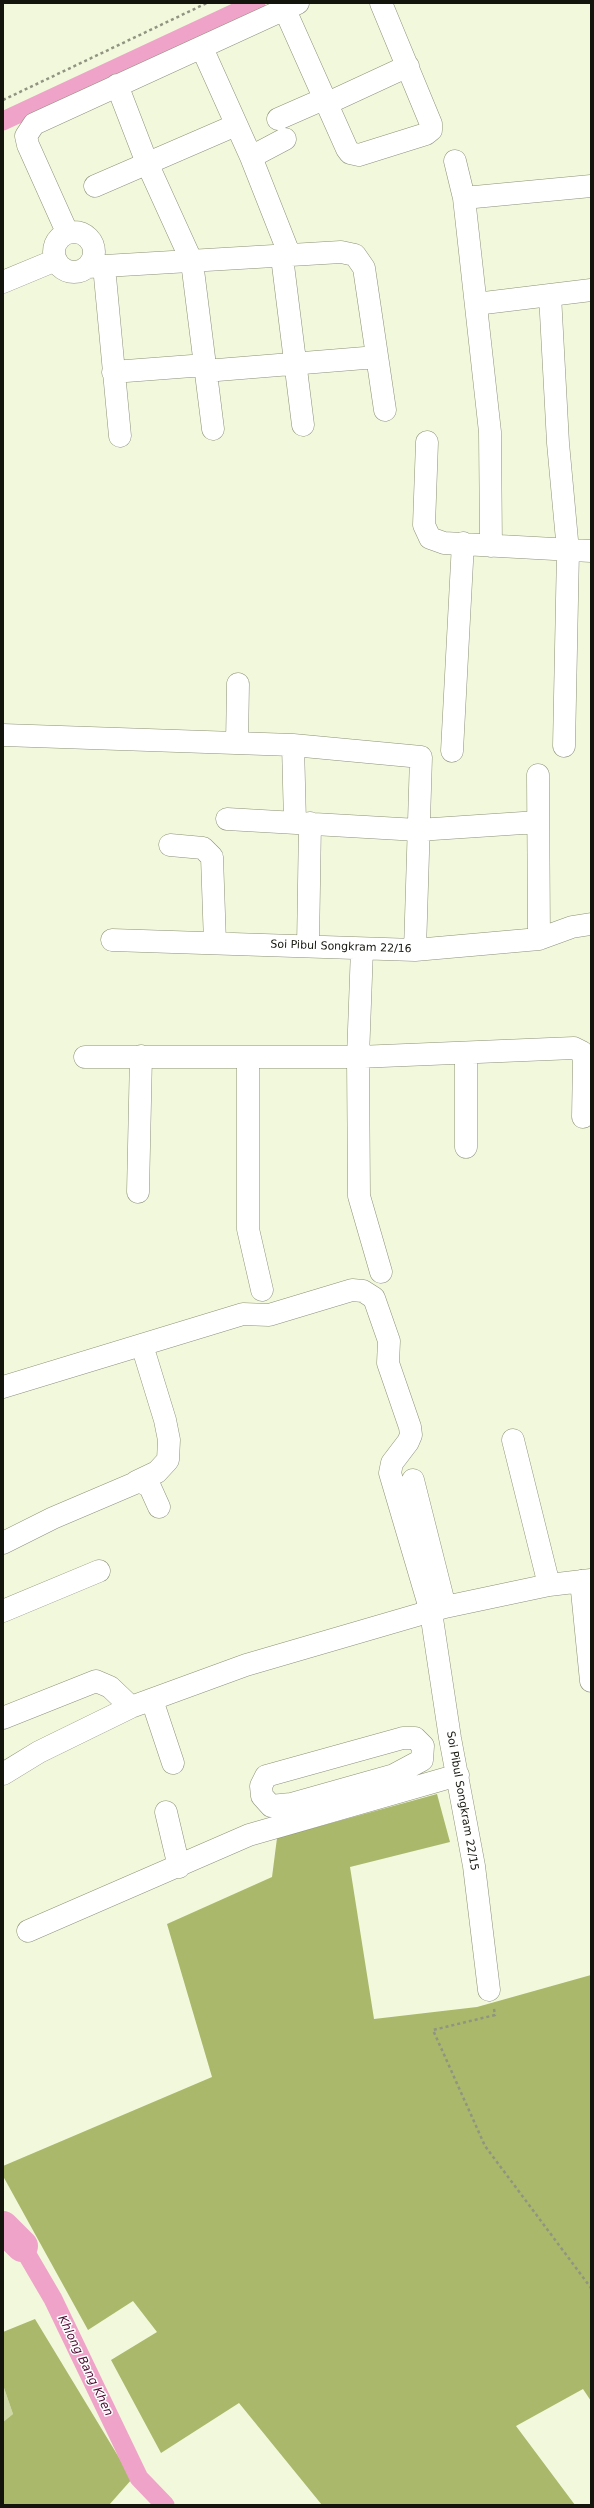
<!DOCTYPE html>
<html>
<head>
<meta charset="utf-8">
<style>
  body { margin:0 }
  #map { position:relative; width:594px; height:2508px; overflow:hidden; background:#f2f8dc; font-family:"DejaVu Sans",sans-serif }
  canvas { display:block }
  .frame { position:absolute; inset:0; border:4px solid #13150c; pointer-events:none }
</style>
</head>
<body>
<div id="map">
<canvas width="594" height="2508"></canvas>
<div class="frame"></div>
</div>
<script>
const ctx = document.querySelector('canvas').getContext('2d');
ctx.lineJoin = 'round';
function paint(path, color) {
  ctx.fillStyle = color;
  ctx.fill(path, 'evenodd');
}
function shape(rows) {
  const path = new Path2D();
  for (const r of rows) {
    if (r.length === 3) {
      path.moveTo(r[0] + r[2], r[1]);
      path.arc(r[0], r[1], r[2], 0, 2 * Math.PI);
      continue;
    }
    path.moveTo(r[0], r[1]);
    for (let i = 2; i < r.length; i += 2) path.lineTo(r[i], r[i + 1]);
  }
  return path;
}
function stroke(path, color, width, dash) {
  ctx.strokeStyle = color;
  ctx.lineWidth = width;
  ctx.lineCap = dash ? 'butt' : 'round';
  ctx.setLineDash(dash || []);
  ctx.stroke(path);
}
function drawText(font, color, halo, rows, align = 'center') {
  ctx.font = font + ' "DejaVu Sans",sans-serif';
  ctx.lineWidth = 3;
  ctx.setLineDash([]);
  ctx.textBaseline = 'middle';
  ctx.strokeStyle = halo;
  ctx.fillStyle = color;
  for (const [text, x, y, turn = 0] of rows) {
    ctx.save();
    ctx.translate(x, y);
    ctx.rotate((+turn || 0) * Math.PI / 180);
    ctx.textAlign = isNaN(turn) ? turn : align;
    if (halo) ctx.strokeText(text, 0, 0);
    ctx.fillText(text, 0, 0);
    ctx.restore();
  }
}
const green = shape([
  [3,2385,13,2414,3,2422]
]);
const forest = shape([
  [437,1794,450,1842,350,1867,374,2019,477,2007,591,1975,591,2401,583,2389,516,2426,575,2505,322,2505,239,2403,161,2453,111,2360,157,2332,133,2301,88,2330,3,2176,3,2166,212,2077,167,1924,272,1877,277,1838],
  [35,2319,132,2479,109,2505,3,2505,3,2422,13,2414,3,2385,3,2332]
]);
const canal = shape([
  [3,121,256,3],
  [22,2246,53,2299,139,2478,165,2505]
]);
const river = shape([
  [3,2227,22,2246]
]);
const path = shape([
  [3,100,207,3],
  [494,2009,495,2015,433,2030,485,2146,591,2288]
]);
const minor = shape([
  [285,10,347,149,350,153,359,155,426,134,431,130,431,124,381,3],
  [202,48,251,157,290,256],
  [117,85,147,163,192,262,213,429],
  [328,103,408,66],
  [278,119,326,98],
  [251,157,285,139],
  [455,161,464,198,490,432,491,546],
  [95,186,236,125],
  [464,198,591,186],
  [74,252,20],
  [67,232,28,145,26,136,34,124,298,3],
  [282,257,303,425],
  [104,266,120,436],
  [88,267,341,252,355,255,364,268,385,410],
  [3,282,56,260],
  [550,295,558,443,568,551,564,746],
  [476,304,591,290],
  [205,371,377,357],
  [113,372,205,365],
  [427,442,424,525,430,538,444,543,591,551],
  [3,735,293,745,421,757,415,950],
  [237,743,238,684],
  [293,745,295,822],
  [452,751,463,543],
  [538,775,539,939],
  [227,819,418,830,538,822],
  [170,845,203,848,212,857,215,943],
  [112,940,415,950,539,939,572,927,591,924],
  [308,946,310,823],
  [362,949,358,1057,359,1196,381,1272],
  [466,1053,466,1147],
  [85,1057,358,1057,574,1048,582,1052,584,1061,583,1117],
  [248,1057,248,1229,262,1290],
  [138,1192,141,1056],
  [3,1387,243,1314,269,1315,352,1290,363,1291,374,1298,389,1341,388,1363,410,1427,411,1435,408,1442,392,1463,390,1473,431,1612,450,1738,474,1866,489,1990],
  [513,1440,549,1585],
  [413,1480,445,1607],
  [136,1482,157,1472,168,1460,169,1440,165,1420,142,1345],
  [3,1543,53,1518,140,1481,150,1487,159,1507],
  [581,1581,591,1681],
  [3,1611,99,1571],
  [152,1700,173,1763],
  [3,1718,96,1681,110,1687,131,1707],
  [403,1738,415,1738,423,1746,422,1760,394,1775,291,1804,271,1806,262,1796,261,1786,266,1776,403,1738],
  [3,1774,39,1752,131,1707,246,1665,445,1607,549,1585,591,1580],
  [166,1812,179,1867],
  [28,1931,249,1835,458,1775]
]);
const streetNames = [
  ["Soi Pibul Songkram 22/16",341,947,2],
  ["Soi Pibul Songkram 22/15",462,1801,80]
];
const waterNames = [
  ["Khlong Bang Khen",85,2366,64]
];
paint(green, '#cdd7a8');
paint(forest, '#aab86b');
stroke(canal, '#efa3c9', 19);
stroke(river, '#efa3c9', 32);
stroke(minor, '#8c9178', 23);
stroke(path, '#909480', 2.5, [3, 3]);
stroke(minor, '#fff', 22);
drawText('11px', '#13150c', '#fff', streetNames);
drawText('italic 12px', '#4c0a32', '#fff', waterNames);
</script>
</body>
</html>
